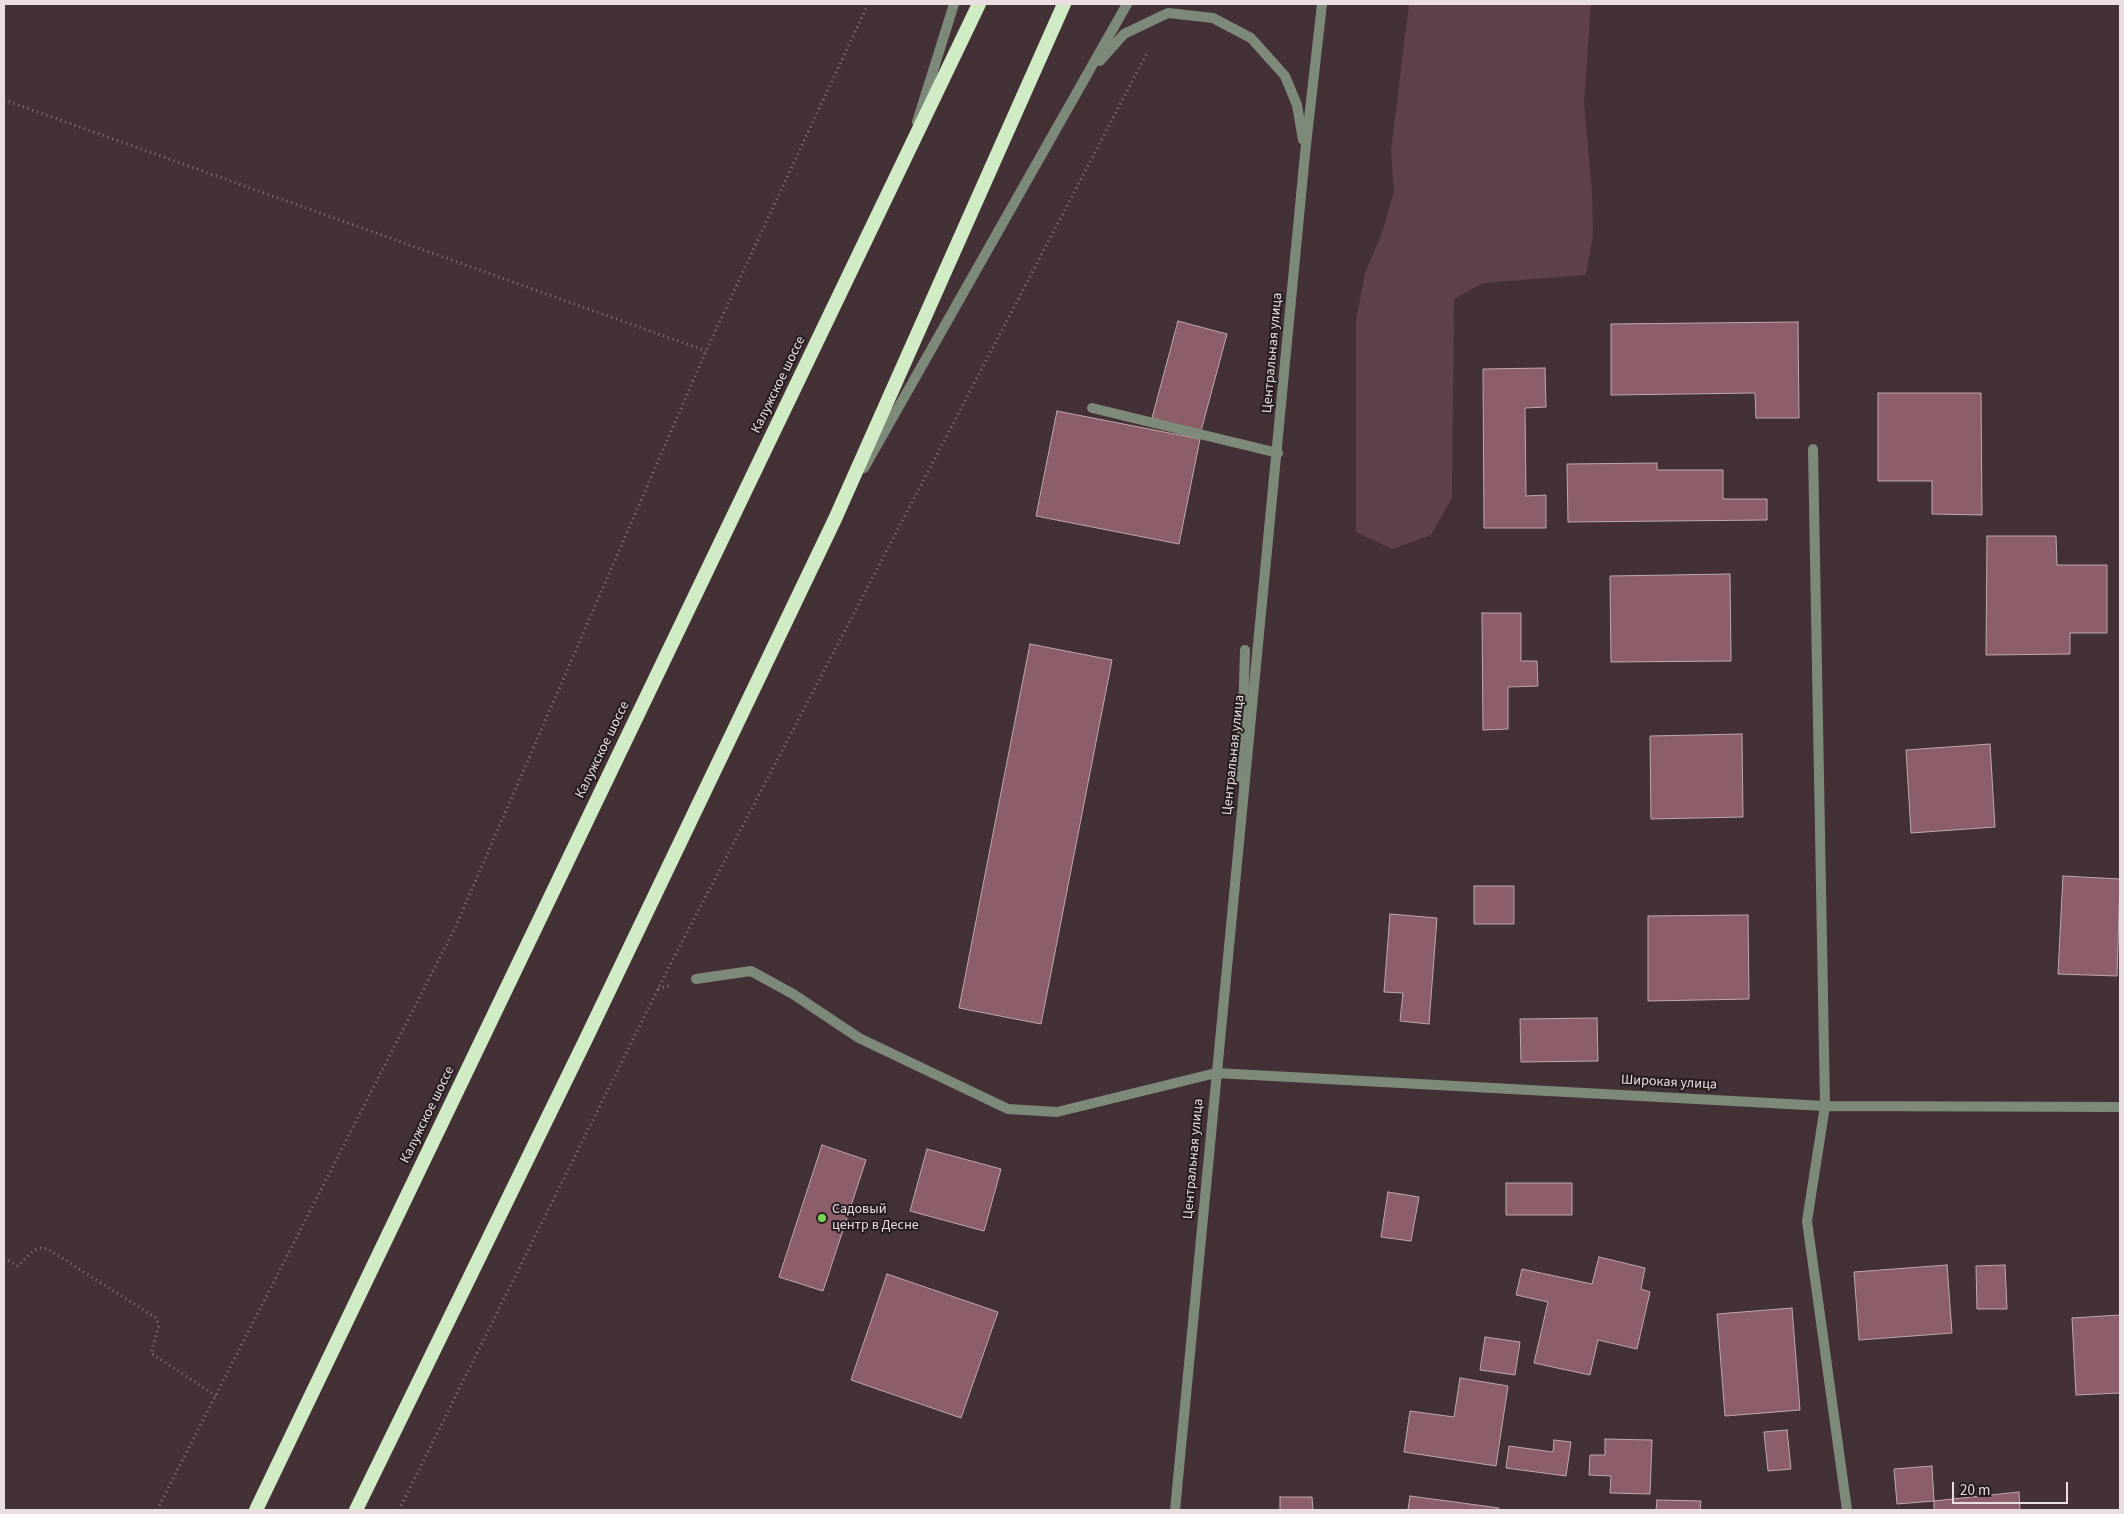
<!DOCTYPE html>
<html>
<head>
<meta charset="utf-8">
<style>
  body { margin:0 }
  #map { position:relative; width:2124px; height:1514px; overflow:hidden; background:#433135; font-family:"Source Sans 3",sans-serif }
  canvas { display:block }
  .frame { position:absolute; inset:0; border:5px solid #eadee1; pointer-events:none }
  .scale { position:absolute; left:1952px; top:1482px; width:116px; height:22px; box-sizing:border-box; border:2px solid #eadee1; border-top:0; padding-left:6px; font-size:15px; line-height:18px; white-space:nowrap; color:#eadee1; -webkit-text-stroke:4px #241c1e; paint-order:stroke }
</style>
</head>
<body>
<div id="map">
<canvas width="2124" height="1514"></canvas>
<div class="frame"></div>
<div class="scale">20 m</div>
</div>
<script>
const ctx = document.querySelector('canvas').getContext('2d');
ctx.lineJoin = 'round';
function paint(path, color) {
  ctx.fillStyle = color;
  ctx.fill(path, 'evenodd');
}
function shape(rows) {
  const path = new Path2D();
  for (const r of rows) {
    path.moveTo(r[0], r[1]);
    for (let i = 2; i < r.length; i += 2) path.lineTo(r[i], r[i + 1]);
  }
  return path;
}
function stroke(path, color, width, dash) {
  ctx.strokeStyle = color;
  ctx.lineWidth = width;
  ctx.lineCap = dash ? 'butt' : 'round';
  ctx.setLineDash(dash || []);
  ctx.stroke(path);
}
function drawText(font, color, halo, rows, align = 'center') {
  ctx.font = font + ' "Source Sans 3",sans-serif';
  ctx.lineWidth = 4;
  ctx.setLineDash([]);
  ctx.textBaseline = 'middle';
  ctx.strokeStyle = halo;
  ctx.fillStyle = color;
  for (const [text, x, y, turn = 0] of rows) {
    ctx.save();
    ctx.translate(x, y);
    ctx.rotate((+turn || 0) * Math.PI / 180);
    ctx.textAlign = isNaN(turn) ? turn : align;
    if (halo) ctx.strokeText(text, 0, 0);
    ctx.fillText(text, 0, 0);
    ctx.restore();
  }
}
const green = shape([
  [1409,4,1591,4,1584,102,1592,192,1593,235,1586,275,1483,283,1454,299,1452,498,1431,535,1392,549,1356,532,1356,321,1365,273,1382,233,1394,191,1391,151]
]);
const building = shape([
  [1178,321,1227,334,1201,431,1152,418,1178,321],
  [1798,322,1799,418,1756,418,1755,393,1611,395,1611,324,1798,322],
  [1545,368,1546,407,1525,408,1526,496,1546,495,1546,528,1484,528,1483,369,1545,368],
  [1878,393,1981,393,1982,515,1932,514,1932,481,1878,481,1878,393],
  [1057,411,1200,439,1179,544,1036,516,1057,411],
  [1657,463,1657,470,1723,470,1723,499,1767,499,1767,520,1568,522,1567,464,1657,463],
  [1987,536,2056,536,2057,565,2107,565,2107,633,2070,633,2070,654,1986,655,1987,536],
  [1730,574,1731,661,1611,662,1610,576,1730,574],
  [1482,613,1521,613,1521,661,1537,661,1538,686,1508,687,1508,729,1483,730,1482,613],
  [1030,644,1112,660,1041,1024,959,1008,1030,644],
  [1742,734,1743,817,1651,819,1650,736,1742,734],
  [1990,744,1995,827,1911,833,1906,750,1990,744],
  [2063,876,2120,879,2117,976,2058,974,2063,876],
  [1474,886,1514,886,1514,924,1474,924,1474,886],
  [1390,914,1437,918,1429,1024,1400,1021,1403,993,1384,992,1390,914],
  [1748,915,1749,999,1648,1001,1648,916,1748,915],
  [1597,1018,1598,1061,1521,1062,1520,1019,1597,1018],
  [822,1145,866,1160,823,1291,779,1277,822,1145],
  [927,1149,1001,1169,984,1231,910,1211,927,1149],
  [1506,1183,1572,1183,1572,1215,1506,1215,1506,1183],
  [1388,1192,1419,1197,1411,1241,1381,1237,1388,1192],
  [1599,1257,1645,1268,1641,1289,1650,1292,1637,1349,1598,1340,1590,1375,1534,1363,1548,1302,1516,1295,1522,1269,1592,1284,1599,1257],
  [1947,1265,1952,1333,1859,1340,1854,1272,1947,1265],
  [2005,1265,2007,1309,1977,1309,1976,1266,2005,1265],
  [887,1274,998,1312,961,1418,851,1380,887,1274],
  [1792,1308,1800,1410,1725,1416,1717,1314,1792,1308],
  [2120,1315,2120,1393,2076,1395,2072,1318,2120,1315],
  [1485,1337,1520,1342,1515,1375,1480,1370,1485,1337],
  [1460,1378,1508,1386,1496,1466,1404,1452,1410,1411,1454,1417,1460,1378],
  [1787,1430,1791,1469,1768,1471,1764,1432,1787,1430],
  [1605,1439,1652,1440,1650,1494,1610,1493,1611,1476,1589,1475,1590,1455,1605,1455,1605,1439],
  [1554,1440,1571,1442,1566,1476,1506,1468,1509,1446,1553,1452,1554,1440],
  [1932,1466,1934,1501,1897,1504,1894,1469,1932,1466],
  [2019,1492,2020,1510,1934,1510,1934,1501,2019,1492],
  [1410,1496,1499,1508,1498,1510,1408,1510,1410,1496],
  [1280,1497,1312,1497,1313,1510,1280,1510,1280,1497],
  [1657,1500,1701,1501,1700,1510,1656,1510,1657,1500]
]);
const path = shape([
  [4,100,706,351],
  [658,989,671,985],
  [4,1258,18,1266,33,1251,39,1248,48,1249,156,1318,159,1325,151,1353,216,1396],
  [157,1510,455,928,706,351,868,4],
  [399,1510,671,963,1148,51]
]);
const service = shape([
  [1092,408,1278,453],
  [1813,449,1825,1106],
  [1241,781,1245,650]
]);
const minor = shape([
  [696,979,751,971,793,994,859,1038,1008,1109,1057,1112,1216,1073,1825,1106,2120,1107],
  [1825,1106,1807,1221,1847,1510]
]);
const tertiary = shape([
  [1100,61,1124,34,1168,13,1213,18,1251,38,1285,76,1297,105,1303,140],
  [917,122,954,4],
  [864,468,1127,4],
  [1175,1510,1305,154,1322,4]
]);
const trunk = shape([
  [256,1510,979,4],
  [356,1510,585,1041,835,519,1064,4]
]);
const markers = [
  [822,1218,5,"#7ad157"]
];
const streetNames = [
  ["Центральная улица",1273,353,-85],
  ["Калужское шоссе",779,385,-64],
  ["Калужское шоссе",603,750,-64],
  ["Центральная улица",1234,755,-84],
  ["Широкая улица",1669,1083,3],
  ["Калужское шоссе",428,1115,-64],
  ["Центральная улица",1194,1159,-85]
];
const poiNames = [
  ["Садовый",832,1210],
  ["центр в Десне",832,1226]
];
paint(green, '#5f4249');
paint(building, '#8b5e69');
stroke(building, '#bfa9ae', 1);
stroke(path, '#86777a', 3, [1, 4]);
stroke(service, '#7d8979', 10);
stroke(minor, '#7d8979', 10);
stroke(tertiary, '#7d8979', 10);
stroke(trunk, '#d0ebc6', 14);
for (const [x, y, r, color] of markers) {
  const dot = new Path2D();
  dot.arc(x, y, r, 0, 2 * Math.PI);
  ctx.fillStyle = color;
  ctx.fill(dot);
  stroke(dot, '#241c1e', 2);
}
drawText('14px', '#eadee1', '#241c1e', streetNames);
drawText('14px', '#eadee1', '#241c1e', poiNames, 'left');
</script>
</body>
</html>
